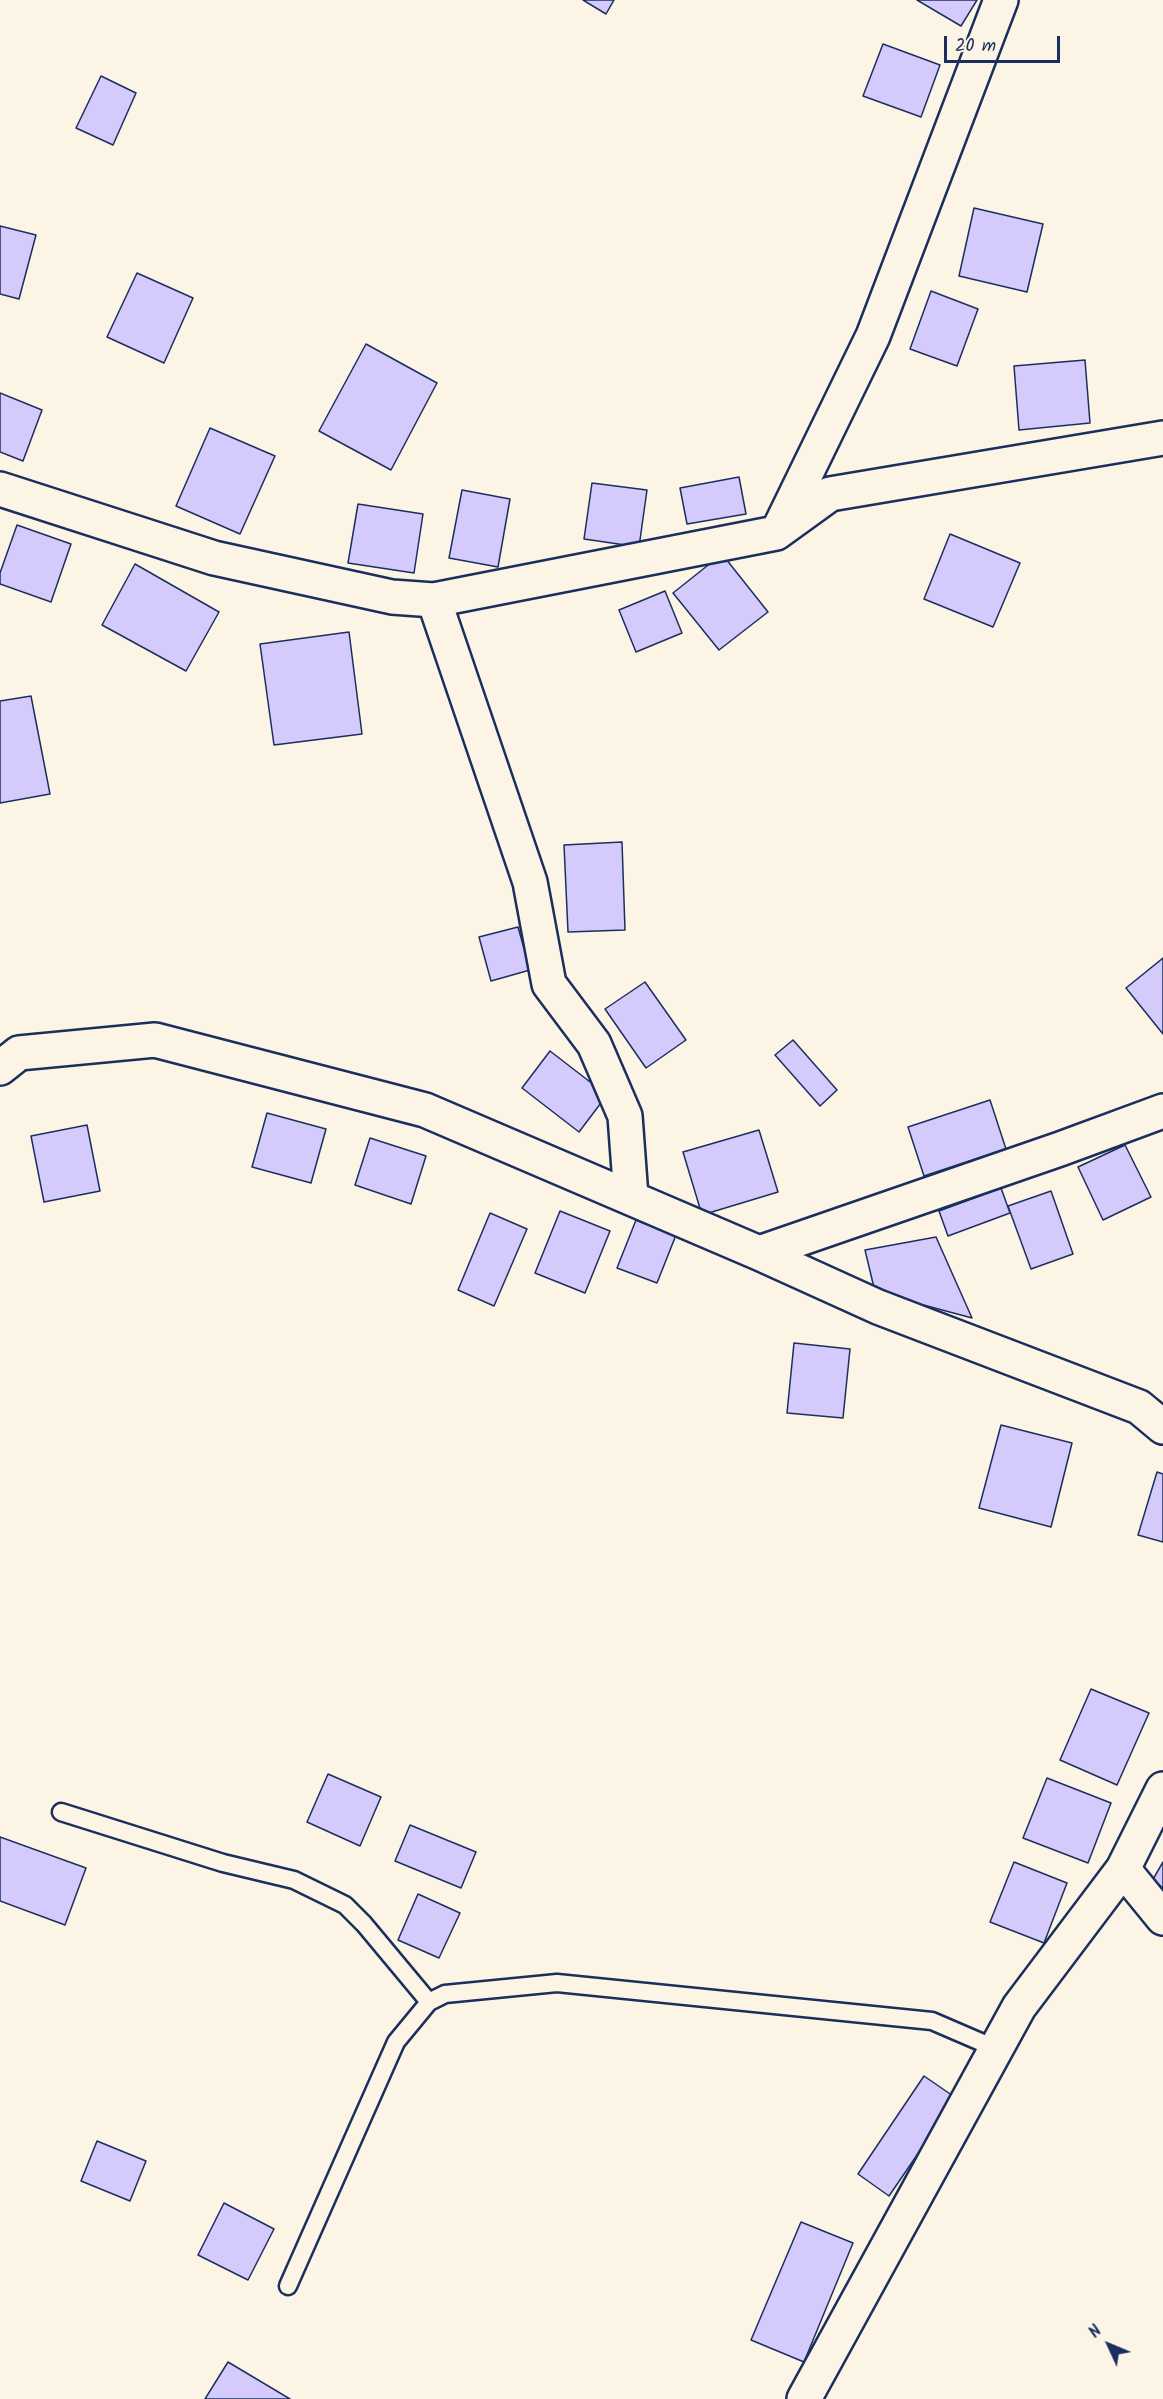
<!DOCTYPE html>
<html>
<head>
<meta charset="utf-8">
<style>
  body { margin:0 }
  #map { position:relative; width:1163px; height:2399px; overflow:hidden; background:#fcf5e5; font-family:Kalam,sans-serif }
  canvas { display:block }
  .north { position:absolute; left:1079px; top:2315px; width:60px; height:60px; -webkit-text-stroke:4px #fcf5e5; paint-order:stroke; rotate:314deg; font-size:16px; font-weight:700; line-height:24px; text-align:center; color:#1b2f5e }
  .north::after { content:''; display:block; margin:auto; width:21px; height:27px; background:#1b2f5e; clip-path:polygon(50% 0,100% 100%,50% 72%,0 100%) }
  .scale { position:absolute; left:944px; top:36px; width:116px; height:27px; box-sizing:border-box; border:3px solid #1b2f5e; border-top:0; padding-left:8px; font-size:18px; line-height:21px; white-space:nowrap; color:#1b2f5e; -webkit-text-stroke:4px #fcf5e5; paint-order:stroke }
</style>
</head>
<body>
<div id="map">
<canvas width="1163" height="2399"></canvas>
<div class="north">N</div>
<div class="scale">20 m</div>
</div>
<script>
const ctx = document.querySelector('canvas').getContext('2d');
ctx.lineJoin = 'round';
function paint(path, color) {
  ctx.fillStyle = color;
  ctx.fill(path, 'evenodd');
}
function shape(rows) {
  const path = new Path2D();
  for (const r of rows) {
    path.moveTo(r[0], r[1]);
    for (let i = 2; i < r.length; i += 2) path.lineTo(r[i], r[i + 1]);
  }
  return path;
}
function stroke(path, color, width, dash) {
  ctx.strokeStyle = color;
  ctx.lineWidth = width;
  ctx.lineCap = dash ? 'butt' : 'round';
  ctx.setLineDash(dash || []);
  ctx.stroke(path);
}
const building = shape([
  [583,0,614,0,606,14,583,0],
  [917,0,977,0,961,26,917,0],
  [883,44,940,65,921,117,863,96,883,44],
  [101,76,136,93,113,145,76,128,101,76],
  [974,208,1043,224,1027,292,959,276,974,208],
  [0,226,36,235,19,299,0,294,0,226],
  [137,273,193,298,164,363,107,337,137,273],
  [931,291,978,309,957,366,910,349,931,291],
  [366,344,437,383,391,470,319,431,366,344],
  [1085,360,1090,423,1019,430,1014,366,1085,360],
  [0,393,42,410,23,461,0,452,0,393],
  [210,428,275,456,240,534,176,506,210,428],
  [739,477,746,514,687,524,680,488,739,477],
  [592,483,647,490,639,547,584,539,592,483],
  [462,490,510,499,498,567,449,558,462,490],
  [358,504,423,514,414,573,348,563,358,504],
  [17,525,71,544,51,602,0,584,0,573,17,525],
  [950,534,1020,563,993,627,924,599,950,534],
  [722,554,768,612,719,650,673,593,722,554],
  [135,564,219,612,186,671,102,625,135,564],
  [665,591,682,633,636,652,619,610,665,591],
  [349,632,362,734,274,745,260,644,349,632],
  [31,696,50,794,0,803,0,701,31,696],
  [622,842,625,930,568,932,564,845,622,842],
  [518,927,530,970,491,981,479,937,518,927],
  [1163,958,1163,1034,1126,988,1163,958],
  [645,982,686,1040,646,1068,605,1009,645,982],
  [793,1040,837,1090,820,1106,775,1055,793,1040],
  [550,1051,607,1095,579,1132,522,1088,550,1051],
  [990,1100,1006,1149,924,1176,908,1127,990,1100],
  [267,1113,326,1129,311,1183,252,1167,267,1113],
  [87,1125,100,1191,44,1202,31,1136,87,1125],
  [759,1130,778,1192,702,1215,683,1152,759,1130],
  [370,1138,426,1156,411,1204,355,1185,370,1138],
  [1125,1145,1151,1197,1103,1220,1078,1167,1125,1145],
  [1001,1188,1010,1213,948,1236,939,1211,1001,1188],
  [1051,1191,1073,1254,1031,1269,1008,1206,1051,1191],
  [560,1211,610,1231,585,1293,535,1273,560,1211],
  [490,1213,527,1229,494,1306,458,1290,490,1213],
  [636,1220,676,1235,657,1283,617,1268,636,1220],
  [936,1237,972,1318,875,1292,865,1250,936,1237],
  [794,1343,850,1349,843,1418,787,1413,794,1343],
  [1001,1425,1072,1443,1051,1527,979,1508,1001,1425],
  [1157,1472,1163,1474,1163,1542,1138,1535,1157,1472],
  [1091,1689,1149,1713,1117,1785,1060,1760,1091,1689],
  [328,1774,381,1797,360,1846,307,1822,328,1774],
  [1047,1778,1111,1803,1088,1863,1023,1838,1047,1778],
  [410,1825,476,1852,461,1888,395,1861,410,1825],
  [0,1837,86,1868,65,1925,0,1901,0,1837],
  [1014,1862,1067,1883,1044,1943,990,1922,1014,1862],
  [1163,1862,1163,1888,1152,1881,1163,1862],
  [418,1894,460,1913,439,1958,398,1940,418,1894],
  [924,2076,956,2098,889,2196,858,2174,924,2076],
  [97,2141,146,2161,130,2201,81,2181,97,2141],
  [224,2203,274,2229,248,2280,198,2255,224,2203],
  [801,2222,853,2243,804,2362,751,2340,801,2222],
  [228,2362,290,2399,205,2399,228,2362]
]);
const service = shape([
  [61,1812,223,1863,294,1880,345,1905,364,1924,429,2002],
  [288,2286,396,2042,429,2002,445,1994,557,1983,932,2021,997,2049]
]);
const minor = shape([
  [0,489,214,558,392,597,434,600,776,533,830,494,1163,438],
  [779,529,873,336,1001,0],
  [434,600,530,882,549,984,594,1044,625,1116,631,1197],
  [0,1068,19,1053,155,1040,425,1110,759,1253,878,1307,1139,1407,1163,1427],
  [759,1253,1060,1149,1163,1111],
  [1123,1869,1163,1918],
  [804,2399,1019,2007,1123,1869,1163,1789]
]);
paint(building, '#d4cafc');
stroke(building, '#1b2f5e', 1.5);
stroke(service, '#1b2f5e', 21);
stroke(minor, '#1b2f5e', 38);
stroke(service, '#fcf5e5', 16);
stroke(minor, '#fcf5e5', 33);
</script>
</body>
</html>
